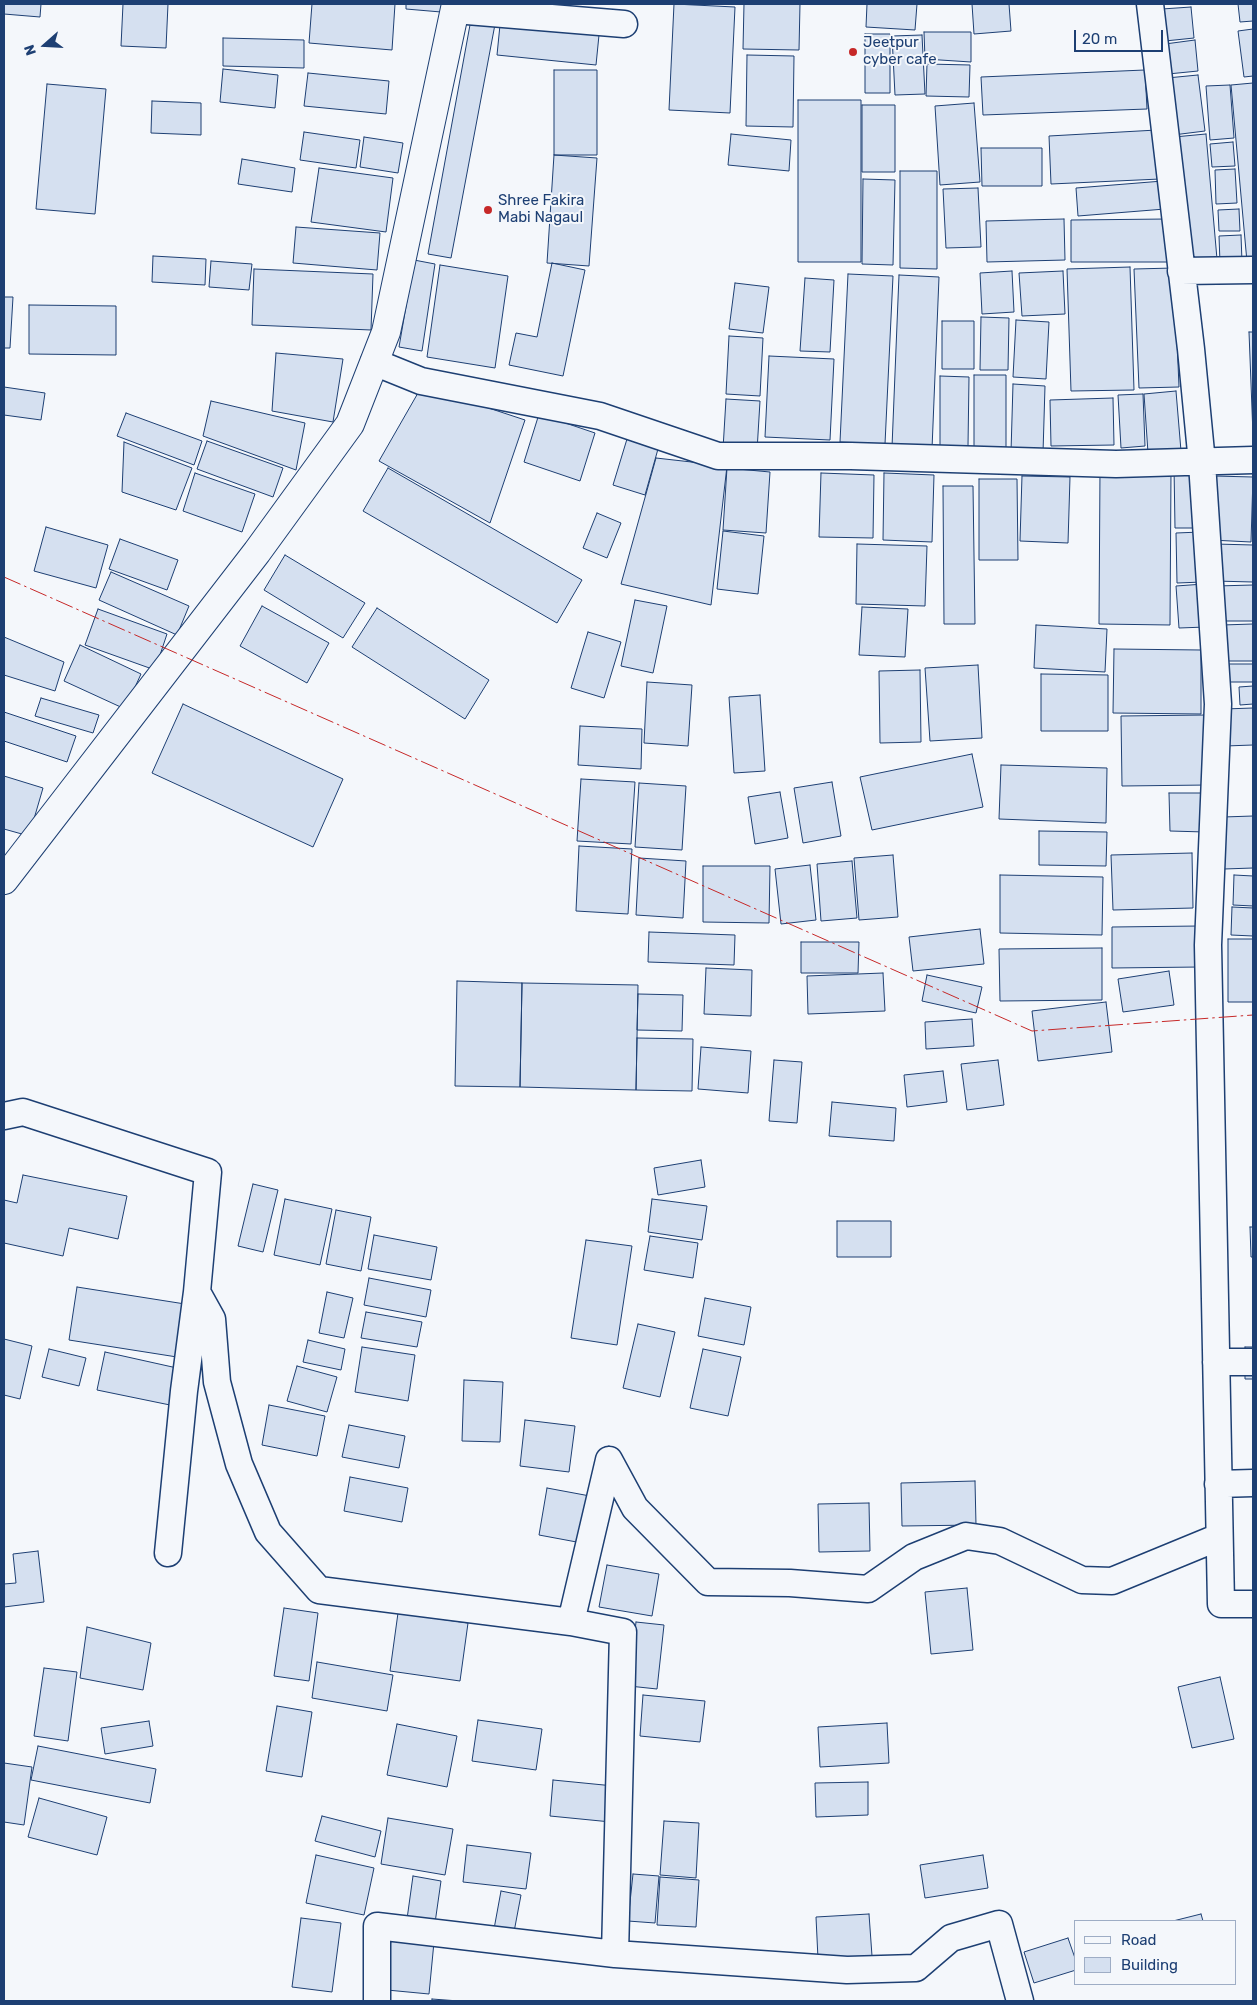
<!DOCTYPE html>
<html>
<head>
<meta charset="utf-8">
<style>
  body { margin:0 }
  #map { position:relative; width:1257px; height:2005px; overflow:hidden; background:#f4f7fb; font-family:Rubik,sans-serif }
  canvas { display:block }
  .frame { position:absolute; inset:0; border:5px solid #1d3f73; pointer-events:none }
  .legend { position:absolute; left:1074px; top:1920px; width:162px; height:65px; box-sizing:border-box; background:#f4f7fb; border:1px solid #9eadc5; margin:0; padding:6px 9px; list-style:none; font-size:15px; color:#1d3f73 }
  .legend li { display:flex; align-items:center; gap:10px; height:25px }
  .legend b { width:25px; border:1px solid #9eadc5 }
  .north { position:absolute; left:20px; top:20px; width:50px; height:50px; -webkit-text-stroke:4px #f4f7fb; paint-order:stroke; rotate:251deg; font-size:14px; font-weight:700; line-height:20px; text-align:center; color:#1d3f73 }
  .north::after { content:''; display:block; margin:auto; width:18px; height:22px; background:#1d3f73; clip-path:polygon(50% 0,100% 100%,50% 72%,0 100%) }
  .scale { position:absolute; left:1074px; top:30px; width:89px; height:22px; box-sizing:border-box; border:2px solid #1d3f73; border-top:0; padding-left:6px; font-size:15px; line-height:18px; white-space:nowrap; color:#1d3f73; -webkit-text-stroke:4px #f4f7fb; paint-order:stroke }
</style>
</head>
<body>
<div id="map">
<canvas width="1257" height="2005"></canvas>
<div class="frame"></div>
<ul class="legend">
<li><b style="height:6px;background:#f4f7fb"></b>Road</li>
<li><b style="height:14px;background:#d5e0f0"></b>Building</li>
</ul>
<div class="north">N</div>
<div class="scale">20 m</div>
</div>
<script>
const ctx = document.querySelector('canvas').getContext('2d');
ctx.lineJoin = 'round';
function paint(path, color) {
  ctx.fillStyle = color;
  ctx.fill(path, 'evenodd');
}
function shape(rows) {
  const path = new Path2D();
  for (const r of rows) {
    path.moveTo(r[0], r[1]);
    for (let i = 2; i < r.length; i += 2) path.lineTo(r[i], r[i + 1]);
  }
  return path;
}
function stroke(path, color, width, dash) {
  ctx.strokeStyle = color;
  ctx.lineWidth = width;
  ctx.lineCap = dash ? 'butt' : 'round';
  ctx.setLineDash(dash || []);
  ctx.stroke(path);
}
function drawText(font, color, halo, rows, align = 'center') {
  ctx.font = font + ' Rubik,sans-serif';
  ctx.lineWidth = 4;
  ctx.setLineDash([]);
  ctx.textBaseline = 'middle';
  ctx.strokeStyle = halo;
  ctx.fillStyle = color;
  for (const [text, x, y, turn = 0] of rows) {
    ctx.save();
    ctx.translate(x, y);
    ctx.rotate((+turn || 0) * Math.PI / 180);
    ctx.textAlign = isNaN(turn) ? turn : align;
    if (halo) ctx.strokeText(text, 0, 0);
    ctx.fillText(text, 0, 0);
    ctx.restore();
  }
}
const building = shape([
  [4,4,41,4,40,17,4,14,4,4],
  [123,4,168,4,166,48,121,46,123,4],
  [312,4,395,4,392,50,309,43,312,4],
  [406,4,442,4,441,12,406,9,406,4],
  [674,4,735,7,730,113,669,110,674,4],
  [744,4,800,4,799,50,743,49,744,4],
  [867,4,917,4,915,30,866,27,867,4],
  [972,4,1009,4,1011,31,974,34,972,4],
  [1238,4,1253,4,1253,21,1240,22,1238,4],
  [1191,7,1194,38,1165,41,1162,9,1191,7],
  [472,14,496,19,451,258,428,254,472,14],
  [501,15,600,25,596,65,497,55,501,15],
  [1253,29,1253,76,1244,77,1238,31,1253,29],
  [924,32,971,32,971,62,925,59,924,32],
  [865,34,890,34,890,93,865,93,865,34],
  [922,35,925,94,895,95,892,36,922,35],
  [223,38,304,40,304,68,223,66,223,38],
  [1195,40,1198,71,1168,74,1165,44,1195,40],
  [747,55,794,56,793,127,746,126,747,55],
  [927,64,970,65,969,97,926,96,927,64],
  [223,69,278,75,275,108,220,102,223,69],
  [554,70,597,70,597,155,554,155,554,70],
  [1145,70,1147,109,983,115,981,77,1145,70],
  [308,73,389,81,386,114,304,106,308,73],
  [1198,75,1205,131,1173,135,1167,78,1198,75],
  [1253,83,1253,262,1247,262,1231,85,1253,83],
  [47,84,106,89,95,214,36,209,47,84],
  [1230,85,1234,138,1210,140,1206,86,1230,85],
  [798,100,861,100,861,262,798,262,798,100],
  [152,101,201,103,201,135,151,133,152,101],
  [974,103,980,182,940,185,935,106,974,103],
  [862,105,895,105,895,172,862,172,862,105],
  [1157,130,1160,179,1051,184,1049,136,1157,130],
  [304,132,360,140,356,168,300,160,304,132],
  [731,134,791,140,789,171,728,165,731,134],
  [1206,134,1217,259,1186,262,1174,137,1206,134],
  [364,137,403,143,398,173,360,167,364,137],
  [1233,142,1235,166,1212,167,1210,144,1233,142],
  [981,148,1042,148,1042,186,982,186,981,148],
  [554,155,597,158,589,266,547,263,554,155],
  [242,159,295,168,292,192,238,184,242,159],
  [319,168,393,178,386,232,311,222,319,168],
  [1235,169,1237,203,1216,204,1215,170,1235,169],
  [900,171,937,171,937,269,900,268,900,171],
  [863,179,895,180,893,265,862,264,863,179],
  [1163,181,1165,209,1078,216,1076,188,1163,181],
  [978,188,981,247,946,248,943,189,978,188],
  [1239,209,1240,231,1219,231,1218,210,1239,209],
  [1064,219,1065,260,987,262,986,221,1064,219],
  [1168,219,1168,262,1071,262,1071,220,1168,219],
  [296,227,380,233,377,270,293,263,296,227],
  [1241,235,1242,262,1220,263,1219,236,1241,235],
  [153,256,206,259,205,285,152,282,153,256],
  [414,260,435,264,422,351,399,347,414,260],
  [211,261,252,264,249,290,209,287,211,261],
  [552,263,585,270,563,376,509,365,516,333,537,337,552,263],
  [440,265,508,276,495,368,427,357,440,265],
  [1130,267,1134,390,1071,391,1067,269,1130,267],
  [1174,268,1179,387,1139,388,1134,269,1174,268],
  [254,269,373,274,371,330,252,325,254,269],
  [1012,271,1014,312,982,314,980,273,1012,271],
  [1063,271,1065,314,1022,316,1019,273,1063,271],
  [848,274,893,276,885,444,840,442,848,274],
  [899,275,939,277,932,449,892,447,899,275],
  [805,278,834,280,830,352,800,351,805,278],
  [735,283,769,287,763,333,729,329,735,283],
  [4,297,13,297,10,348,4,348,4,297],
  [29,305,116,306,116,355,29,354,29,305],
  [981,317,1009,318,1008,370,980,370,981,317],
  [1016,320,1049,322,1046,379,1013,377,1016,320],
  [942,321,974,321,974,369,942,369,942,321],
  [1249,332,1253,332,1253,435,1249,332],
  [729,336,763,338,760,396,726,394,729,336],
  [276,353,343,359,333,422,272,411,276,353],
  [769,356,834,359,830,440,765,437,769,356],
  [974,375,1006,375,1006,448,974,449,974,375],
  [940,376,969,377,968,446,940,446,940,376],
  [1013,384,1045,386,1043,453,1011,452,1013,384],
  [422,386,525,420,490,523,379,461,422,386],
  [4,387,45,393,41,420,4,415,4,387],
  [1176,391,1181,451,1148,453,1144,394,1176,391],
  [1143,394,1145,446,1121,448,1118,395,1143,394],
  [1113,398,1114,445,1051,446,1050,400,1113,398],
  [726,399,760,401,757,451,723,449,726,399],
  [211,401,305,423,296,470,203,436,211,401],
  [126,413,202,441,194,465,117,436,126,413],
  [539,414,595,433,580,481,524,462,539,414],
  [627,439,658,449,645,495,613,485,627,439],
  [207,441,283,468,273,497,197,469,207,441],
  [124,442,192,468,176,510,122,492,124,442],
  [656,458,727,466,711,605,621,584,656,458],
  [1174,466,1198,466,1199,528,1175,528,1174,466],
  [388,468,582,580,557,623,363,511,388,468],
  [727,468,770,472,766,533,723,530,727,468],
  [1100,470,1171,471,1170,625,1099,624,1100,470],
  [195,473,255,494,242,532,183,511,195,473],
  [821,473,874,475,873,538,819,537,821,473],
  [884,473,934,475,932,542,883,540,884,473],
  [1022,476,1070,477,1068,543,1020,541,1022,476],
  [1214,476,1253,477,1251,542,1211,540,1214,476],
  [979,479,1017,479,1018,560,979,560,979,479],
  [943,486,973,486,975,624,944,624,943,486],
  [597,513,621,523,607,558,583,548,597,513],
  [46,527,108,545,96,588,34,571,46,527],
  [723,531,764,536,758,594,717,589,723,531],
  [1201,532,1203,582,1177,583,1176,533,1201,532],
  [120,539,178,560,167,590,109,569,120,539],
  [857,544,927,546,925,606,856,604,857,544],
  [1215,544,1253,545,1253,582,1214,581,1215,544],
  [285,555,365,603,343,638,264,590,285,555],
  [111,572,189,606,177,635,99,600,111,572],
  [1204,584,1206,627,1179,628,1176,586,1204,584],
  [1253,585,1253,621,1216,621,1216,586,1253,585],
  [635,600,667,606,653,673,621,666,635,600],
  [262,606,329,643,307,683,240,646,262,606],
  [862,607,908,609,905,657,859,655,862,607],
  [377,608,489,680,465,719,352,647,377,608],
  [98,609,167,634,155,670,85,645,98,609],
  [1253,624,1253,661,1223,661,1222,625,1253,624],
  [1036,625,1107,629,1105,672,1034,668,1036,625],
  [588,632,621,642,604,698,571,688,588,632],
  [4,637,64,662,55,691,4,675,4,637],
  [80,645,141,674,125,709,64,681,80,645],
  [1114,649,1201,650,1201,714,1113,713,1114,649],
  [1219,664,1253,664,1253,682,1219,682,1219,664],
  [978,665,982,738,930,741,925,668,978,665],
  [920,670,921,742,880,743,879,671,920,670],
  [1041,674,1108,675,1108,731,1041,731,1041,674],
  [647,682,692,685,688,746,644,743,647,682],
  [1253,686,1253,704,1240,705,1239,687,1253,686],
  [760,695,765,771,734,773,729,697,760,695],
  [41,698,99,715,93,733,35,716,41,698],
  [183,704,343,779,313,847,152,773,183,704],
  [1253,708,1253,745,1225,746,1224,709,1253,708],
  [4,712,76,736,67,762,4,741,4,712],
  [1207,715,1208,785,1122,786,1121,716,1207,715],
  [580,726,642,729,641,769,578,765,580,726],
  [972,754,983,807,872,830,860,777,972,754],
  [1001,765,1107,768,1106,823,999,819,1001,765],
  [4,776,43,788,29,836,4,829,4,776],
  [581,779,635,782,631,844,577,841,581,779],
  [832,782,841,836,803,843,794,788,832,782],
  [639,783,686,786,682,850,635,847,639,783],
  [780,792,788,838,755,844,748,797,780,792],
  [1169,793,1205,793,1205,832,1170,831,1169,793],
  [1253,816,1253,868,1224,869,1223,817,1253,816],
  [1039,831,1107,832,1106,866,1039,865,1039,831],
  [579,846,632,849,628,914,576,911,579,846],
  [1192,853,1193,908,1113,910,1111,855,1192,853],
  [893,855,898,917,859,920,854,858,893,855],
  [639,858,686,861,683,918,636,915,639,858],
  [852,861,857,918,821,921,817,864,852,861],
  [810,865,816,920,781,924,775,869,810,865],
  [703,866,770,866,769,923,703,922,703,866],
  [1000,875,1103,877,1102,935,1000,933,1000,875],
  [1234,875,1253,876,1253,906,1233,905,1234,875],
  [1232,907,1253,908,1253,936,1231,935,1232,907],
  [1200,926,1200,967,1112,968,1112,927,1200,926],
  [980,929,984,964,913,971,909,937,980,929],
  [649,932,735,935,734,965,648,962,649,932],
  [1228,939,1253,939,1253,1002,1228,1002,1228,939],
  [801,942,859,942,858,973,801,973,801,942],
  [1102,948,1102,1000,1000,1001,999,949,1102,948],
  [706,968,752,970,751,1016,704,1014,706,968],
  [1169,971,1174,1005,1123,1012,1118,979,1169,971],
  [883,973,885,1011,808,1014,807,976,883,973],
  [927,975,982,987,976,1013,922,1001,927,975],
  [457,981,522,983,520,1087,455,1086,457,981],
  [522,983,638,985,636,1090,520,1087,522,983],
  [638,994,683,995,682,1031,637,1030,638,994],
  [1106,1002,1112,1052,1038,1061,1032,1011,1106,1002],
  [972,1019,974,1046,926,1049,925,1022,972,1019],
  [637,1038,693,1039,692,1091,636,1090,637,1038],
  [701,1047,751,1051,748,1093,698,1089,701,1047],
  [774,1060,802,1062,797,1123,769,1121,774,1060],
  [998,1060,1004,1105,967,1110,961,1064,998,1060],
  [943,1071,947,1102,907,1107,904,1075,943,1071],
  [832,1102,896,1108,894,1141,829,1136,832,1102],
  [701,1160,705,1187,658,1195,654,1168,701,1160],
  [23,1175,127,1196,118,1239,69,1228,63,1256,4,1243,4,1200,17,1203,23,1175],
  [253,1184,278,1190,263,1252,238,1246,253,1184],
  [285,1199,332,1209,320,1265,274,1255,285,1199],
  [652,1199,707,1206,702,1240,648,1232,652,1199],
  [336,1210,371,1217,361,1271,326,1264,336,1210],
  [837,1221,891,1221,891,1257,837,1257,837,1221],
  [1250,1227,1253,1227,1253,1257,1251,1257,1250,1227],
  [374,1235,437,1247,431,1280,368,1269,374,1235],
  [650,1236,698,1243,693,1278,644,1270,650,1236],
  [586,1240,632,1246,617,1345,571,1338,586,1240],
  [369,1278,431,1290,426,1317,364,1305,369,1278],
  [77,1287,185,1304,177,1357,69,1340,77,1287],
  [327,1292,353,1298,344,1338,319,1333,327,1292],
  [705,1298,751,1307,744,1345,698,1336,705,1298],
  [366,1312,422,1322,417,1347,361,1338,366,1312],
  [638,1324,675,1332,660,1397,623,1388,638,1324],
  [4,1339,32,1346,20,1399,4,1395,4,1339],
  [308,1340,345,1349,341,1370,303,1362,308,1340],
  [362,1347,415,1355,408,1401,355,1392,362,1347],
  [1245,1347,1253,1347,1253,1379,1245,1379,1245,1347],
  [49,1349,86,1358,79,1386,42,1377,49,1349],
  [703,1349,741,1357,728,1416,690,1408,703,1349],
  [105,1352,177,1368,170,1405,97,1390,105,1352],
  [297,1366,337,1377,327,1412,287,1401,297,1366],
  [464,1380,503,1382,500,1442,462,1441,464,1380],
  [269,1405,325,1416,317,1456,262,1445,269,1405],
  [525,1420,575,1426,569,1472,520,1466,525,1420],
  [349,1425,405,1436,399,1468,342,1457,349,1425],
  [350,1477,408,1488,402,1522,344,1511,350,1477],
  [975,1481,976,1525,902,1526,901,1483,975,1481],
  [547,1488,590,1496,582,1543,539,1535,547,1488],
  [869,1503,870,1551,819,1552,818,1504,869,1503],
  [38,1551,44,1602,4,1607,4,1584,16,1583,13,1554,38,1551],
  [607,1565,659,1574,652,1616,599,1607,607,1565],
  [967,1588,973,1650,931,1654,925,1592,967,1588],
  [284,1608,318,1613,309,1681,274,1676,284,1608],
  [398,1613,468,1623,460,1681,390,1671,398,1613],
  [636,1622,664,1625,657,1689,629,1686,636,1622],
  [87,1627,151,1643,143,1690,80,1678,87,1627],
  [317,1662,393,1675,387,1711,312,1698,317,1662],
  [44,1668,77,1672,68,1741,34,1736,44,1668],
  [1220,1677,1234,1739,1192,1748,1178,1687,1220,1677],
  [643,1695,705,1701,700,1742,640,1736,643,1695],
  [277,1706,312,1712,302,1777,266,1771,277,1706],
  [478,1720,542,1729,536,1770,472,1761,478,1720],
  [149,1721,153,1746,105,1754,101,1728,149,1721],
  [887,1723,889,1763,820,1767,818,1727,887,1723],
  [397,1724,457,1736,447,1787,387,1775,397,1724],
  [38,1746,156,1769,150,1803,31,1780,38,1746],
  [4,1763,32,1767,24,1825,4,1822,4,1763],
  [553,1780,614,1786,611,1822,550,1816,553,1780],
  [868,1782,868,1815,816,1817,815,1783,868,1782],
  [39,1798,107,1817,97,1855,28,1837,39,1798],
  [322,1816,381,1831,375,1857,315,1841,322,1816],
  [388,1818,453,1829,445,1875,381,1864,388,1818],
  [664,1821,699,1823,696,1878,660,1875,664,1821],
  [467,1845,531,1853,526,1889,463,1882,467,1845],
  [316,1855,374,1868,364,1915,306,1903,316,1855],
  [983,1855,988,1888,925,1898,920,1865,983,1855],
  [633,1874,659,1876,655,1923,628,1921,633,1874],
  [413,1876,441,1881,435,1923,407,1919,413,1876],
  [660,1877,699,1880,696,1927,657,1925,660,1877],
  [501,1891,521,1895,514,1932,494,1929,501,1891],
  [869,1914,872,1956,818,1959,816,1917,869,1914],
  [1201,1914,1203,1921,1173,1921,1201,1914],
  [301,1918,341,1923,332,1992,292,1987,301,1918],
  [391,1938,434,1942,429,1994,387,1990,391,1938],
  [1068,1938,1076,1961,1076,1970,1034,1983,1024,1952,1068,1938],
  [432,1999,459,2001,432,2001,432,1999]
]);
const minor = shape([
  [1150,4,1191,349,1202,463,1218,704,1208,945,1221,1604,1253,1604],
  [455,10,624,24],
  [1181,271,1253,270],
  [374,362,421,381,600,416,718,456,851,456,1116,464,1253,460],
  [4,1116,23,1112,208,1172,197,1292,212,1319,217,1382,239,1464,268,1532,319,1590,571,1622,609,1460],
  [1216,1362,1253,1362],
  [609,1460,635,1508,708,1582,790,1583,868,1589,914,1557,966,1536,1000,1541,1082,1580,1112,1581,1219,1537],
  [1218,1484,1253,1483],
  [168,1553,184,1391,197,1292],
  [571,1622,623,1632,615,1954],
  [377,2001,377,1926,615,1954,847,1970,916,1968,951,1938,999,1924,1020,2001]
]);
const tertiary = shape([
  [4,880,257,552,350,424,386,332,456,4]
]);
const power = shape([
  [4,577,1032,1031,1253,1015]
]);
const markers = [
  [853,52,5,"#c62828"],
  [488,210,5,"#c62828"]
];
const poiNames = [
  ["Jeetpur",863,43],
  ["cyber cafe",863,60],
  ["Shree Fakira",498,201],
  ["Mabi Nagaul",498,218]
];
paint(building, '#d5e0f0');
stroke(building, '#1d3f73', 1);
stroke(minor, '#1d3f73', 29);
stroke(tertiary, '#1d3f73', 30);
stroke(minor, '#f4f7fb', 26);
stroke(tertiary, '#f4f7fb', 28);
stroke(power, '#c62828', 1, [18, 4, 2.5, 4]);
for (const [x, y, r, color] of markers) {
  const dot = new Path2D();
  dot.arc(x, y, r, 0, 2 * Math.PI);
  ctx.fillStyle = color;
  ctx.fill(dot);
  stroke(dot, '#f4f7fb', 2);
}
drawText('15px', '#1d3f73', '#f4f7fb', poiNames, 'left');
</script>
</body>
</html>
